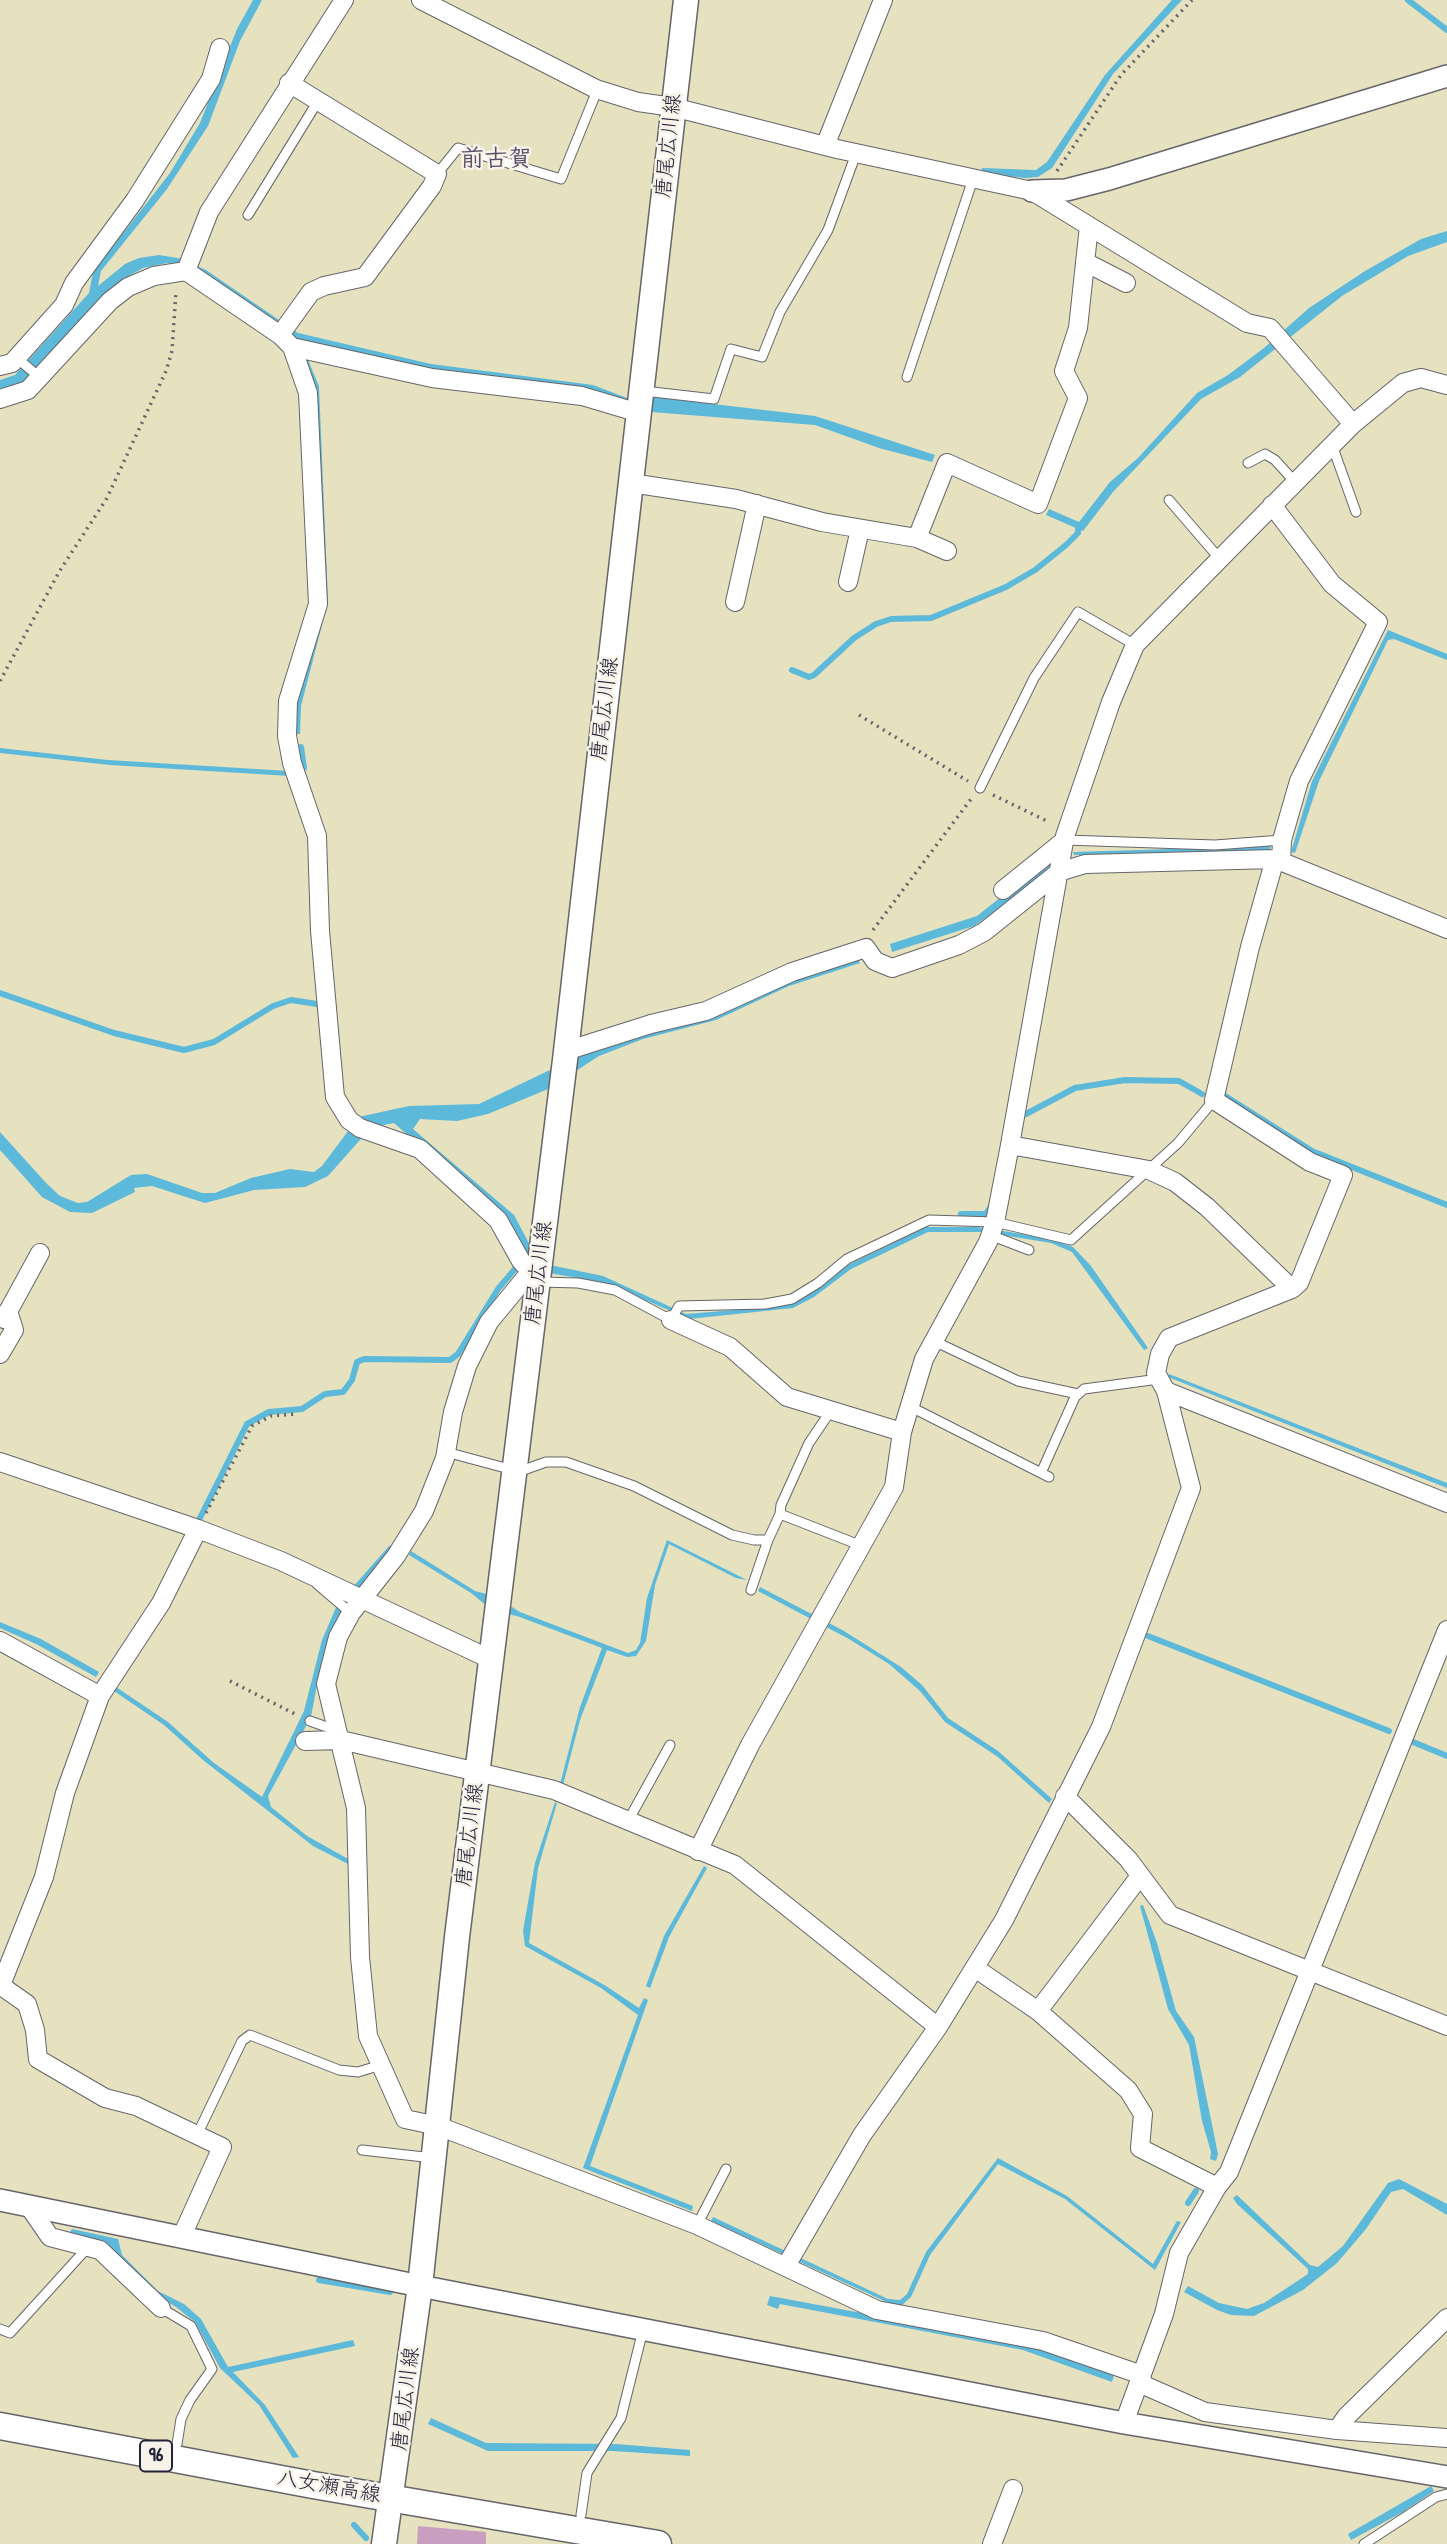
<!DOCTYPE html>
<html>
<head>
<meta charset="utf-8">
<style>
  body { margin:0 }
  canvas { display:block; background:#e6e1be }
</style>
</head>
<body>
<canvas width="1447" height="2544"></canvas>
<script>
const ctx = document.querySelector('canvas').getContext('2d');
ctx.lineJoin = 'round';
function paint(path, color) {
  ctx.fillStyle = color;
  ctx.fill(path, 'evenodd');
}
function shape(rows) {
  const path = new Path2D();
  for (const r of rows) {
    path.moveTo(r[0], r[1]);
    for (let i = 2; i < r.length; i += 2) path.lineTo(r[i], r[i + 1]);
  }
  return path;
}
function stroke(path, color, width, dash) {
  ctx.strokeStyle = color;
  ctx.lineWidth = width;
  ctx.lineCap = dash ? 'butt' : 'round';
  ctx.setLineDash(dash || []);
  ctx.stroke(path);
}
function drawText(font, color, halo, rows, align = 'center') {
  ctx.font = font + ' "Patrick Hand","Klee One",sans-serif';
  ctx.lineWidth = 5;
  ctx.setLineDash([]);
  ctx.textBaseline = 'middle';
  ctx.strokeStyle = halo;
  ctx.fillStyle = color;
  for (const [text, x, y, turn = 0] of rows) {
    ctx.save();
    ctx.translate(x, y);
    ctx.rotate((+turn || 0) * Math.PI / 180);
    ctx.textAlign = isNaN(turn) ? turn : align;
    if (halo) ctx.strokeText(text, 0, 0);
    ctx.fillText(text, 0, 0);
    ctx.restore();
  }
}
const water = shape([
  [253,0,262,0,240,41,208,126,167,189,101,271,98,286,125,264,139,258,159,255,178,258,206,270,298,333,431,364,593,385,627,398,654,397,815,416,935,455,932,462,879,448,815,425,651,412,431,370,293,339,176,265,167,263,143,268,120,281,30,379,0,393,0,380,15,375,89,293,93,272,170,173,200,123,237,29],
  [1172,0,1182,0,1113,74,1052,168,1038,177,1025,178,981,173,982,168,1036,170,1047,162,1105,75],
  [1447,231,1447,242,1408,256,1342,296,1240,377,1201,399,1113,492,1083,531,1046,515,1049,509,1079,522,1110,482,1138,458,1197,393,1228,375,1264,348,1309,308,1365,271,1421,239],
  [308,360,319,386,328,602,301,706,300,734,296,734,295,709,324,586,315,386,304,362],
  [1388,630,1447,654,1447,660,1394,639,1388,640,1319,781,1295,853,1291,852,1312,781],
  [0,748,108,760,289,771,290,776,110,765,0,753],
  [1271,846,1269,852,1074,855,1073,852],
  [1049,859,1053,864,1005,905,974,926,892,952,890,944,977,916],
  [858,957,860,963,789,986,716,1020,643,1039,599,1056,548,1089,488,1114,457,1121,420,1119,413,1129,514,1215,532,1249,550,1265,603,1276,686,1314,783,1306,819,1288,848,1265,926,1227,977,1227,1048,1238,1073,1247,1091,1266,1148,1348,1144,1350,1072,1252,1051,1243,984,1232,928,1232,851,1269,814,1297,793,1308,689,1319,606,1283,543,1272,520,1248,510,1225,394,1123,374,1127,367,1132,328,1176,305,1187,254,1190,205,1203,152,1186,134,1188,135,1192,92,1213,70,1212,42,1197,0,1150,0,1132,47,1184,60,1196,78,1203,87,1202,131,1175,147,1174,202,1193,215,1193,251,1178,290,1169,314,1172,322,1166,357,1119,363,1116,409,1106,479,1104,577,1057],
  [1169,1374,1447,1483,1447,1488,1168,1377],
  [667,1540,747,1580,736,1578,669,1544,655,1585,646,1641,636,1656,627,1657,607,1650,580,1720,563,1785,560,1784,580,1707,602,1648,517,1616,493,1611,471,1593,409,1555,411,1551,475,1591,494,1596,520,1612,628,1653,636,1650,640,1643,647,1598],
  [389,1546,395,1546,332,1631,319,1674,311,1717,268,1796,271,1807,307,1836,350,1860,348,1864,313,1846,203,1760,164,1725,114,1691,116,1687,168,1722,214,1763,262,1797,304,1711,322,1640,337,1605],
  [760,1587,844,1631,901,1667,922,1685,948,1718,998,1751,1052,1799,1049,1803,998,1757,945,1722,920,1691,889,1664,849,1639,758,1591],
  [0,1622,41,1639,99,1672,96,1677,36,1644,0,1628],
  [555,1802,557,1803,538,1868,529,1943,606,1986,639,2008,644,1998,648,2000,590,2166,693,2206,692,2211,583,2168,638,2015,601,1988,525,1946,523,1931,535,1863],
  [704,1866,707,1868,669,1937,650,1988,646,1986,664,1936],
  [1143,1905,1157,1943,1176,2011,1194,2037,1218,2154,1216,2161,1210,2159,1211,2152,1202,2121,1189,2045,1168,2009,1140,1906],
  [998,2158,1067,2196,1153,2264,1177,2221,1181,2222,1155,2270,1065,2199,998,2164,930,2255,911,2297,901,2306,891,2304,711,2221,713,2217,888,2299,900,2300,907,2294,926,2252],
  [1399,2179,1447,2204,1447,2215,1403,2189,1391,2192,1366,2229,1337,2263,1303,2290,1254,2316,1231,2315,1217,2310,1184,2292,1188,2286,1219,2303,1247,2309,1264,2303,1308,2274,1308,2269,1237,2204,1233,2198,1237,2195,1310,2265,1318,2267,1343,2246,1388,2183],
  [72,2229,118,2239,122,2255,158,2291,184,2304,201,2319,228,2367,353,2340,355,2346,233,2372,265,2405,299,2457,293,2458,259,2405,220,2368,195,2322,176,2307,66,2238],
  [770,2296,1040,2346,1115,2372,1112,2382,1023,2350,780,2304,778,2309,767,2305],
  [431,2418,486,2443,616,2444,690,2450,690,2456,612,2451,488,2451,428,2424],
  [1431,2486,1434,2491,1403,2512,1351,2540,1348,2534]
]);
const stream = shape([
  [1408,0,1447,30],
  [792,670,809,677,814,675,854,638,876,624,891,619,931,618,1006,587,1035,570,1066,545,1078,533,1078,527],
  [301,747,304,768],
  [0,993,114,1033,184,1050,214,1042,273,1006,291,1000,317,1004],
  [1222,1094,1312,1151,1447,1205],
  [1026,1114,1075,1088,1125,1080,1179,1081,1202,1094],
  [961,1214,986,1214,992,1205],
  [199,1520,247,1424,269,1412,302,1409,325,1394,343,1392,352,1380,357,1362,364,1359,450,1360,458,1354,498,1289,515,1269],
  [1148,1636,1389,1731],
  [1413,1742,1447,1756],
  [1188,2203,1196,2191],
  [319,2280,390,2292],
  [354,2525,366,2538]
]);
const building = shape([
  [418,2526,486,2532,486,2544,417,2544]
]);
const path = shape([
  [1057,171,1121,75,1192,0],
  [0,681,59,572,107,498,166,371,172,351,176,291],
  [859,715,968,781],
  [993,795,1049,822],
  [873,930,971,799],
  [206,1513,252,1426,271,1416,295,1414],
  [230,1681,297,1715]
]);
const service = shape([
  [437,174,458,148,561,179,594,98],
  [248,215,318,101],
  [18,359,38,376],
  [907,377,973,179],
  [644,391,714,399,731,349,762,357,780,312,828,230,853,162],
  [1332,445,1356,512],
  [1248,463,1265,454,1275,460,1295,482],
  [1169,500,1219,558],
  [980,788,1034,678,1078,612,1135,645],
  [1065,840,1215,845,1282,840],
  [990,1235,1029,1250],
  [541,1282,578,1283,615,1290,671,1320,679,1306,765,1304,792,1299,818,1283,847,1259,929,1220,995,1222,1071,1240,1178,1143,1214,1100],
  [934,1341,1018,1381,1078,1394],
  [909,1406,1049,1477],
  [446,1452,513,1470],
  [515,1473,546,1462,566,1462,634,1486,732,1535,754,1540,768,1540,780,1514,862,1546],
  [1041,1473,1075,1397,1084,1389,1159,1379],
  [780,1514,781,1505,809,1443,830,1412],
  [317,1584,351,1613],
  [751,1590,768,1540],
  [310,1721,338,1731],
  [628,1821,670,1745],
  [197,2135,242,2041,250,2035,339,2070,358,2072,381,2065],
  [362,2150,433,2158],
  [697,2225,726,2169],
  [161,2308,191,2326,212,2369,190,2400,181,2419,177,2444],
  [0,2329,10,2333,89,2246],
  [581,2515,587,2473,621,2418,643,2330],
  [1364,2544,1436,2497,1447,2494]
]);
const minor = shape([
  [421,0,596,89,638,102,673,107,837,149,1032,191,1247,323,1270,328,1353,424],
  [825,146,883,0],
  [1085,262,1126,283],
  [186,271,209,212,344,0],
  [280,335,311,292,324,286,365,277,432,186,437,174,289,83],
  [292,347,432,378,582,396,639,413],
  [0,366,12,363,64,305,74,283,135,200,211,79,220,48],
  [0,399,28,390,110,301,128,287,154,276,186,271,280,335,292,347,308,393,318,604,288,701,287,736,292,763,317,836,320,931,335,1097,349,1120,360,1128,420,1149,498,1220,521,1261,538,1280],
  [631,483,736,499,822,522,917,538,947,551],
  [1272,505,1332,584,1378,622,1299,781,1282,840,1281,862],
  [917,538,947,463,1038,504,1078,398,1064,371,1078,328,1089,226],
  [848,582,860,529],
  [735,602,757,504],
  [1275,859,1250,947,1214,1100,1310,1162,1343,1175,1299,1283,1292,1289],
  [1003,890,1065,840],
  [566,1051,651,1024,706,1011,792,972,866,948,875,961,892,968,959,945,984,932,1059,872,1085,864,1275,859,1447,929],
  [531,1271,489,1322,467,1366,453,1412,445,1458,424,1511,396,1556,351,1613,338,1637,326,1684,356,1808,360,1957,368,2036,405,2119,438,2126,697,2225,877,2310,1043,2341,1142,2375],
  [4,1319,40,1253],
  [671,1320,730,1347,787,1397,902,1432],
  [0,1354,14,1330,8,1311],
  [1166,1391,1447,1503],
  [0,1462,198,1529,281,1561,490,1659],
  [0,1641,100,1696,161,1603,198,1529],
  [305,1741,341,1740,554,1790,735,1865,938,2027],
  [1065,1796,1128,1859,1170,1915,1447,2026],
  [698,1851,750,1745,894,1487,902,1432,924,1359,988,1242,995,1222,1010,1145,1065,836,1111,702,1135,645,1353,424,1403,383,1421,378,1447,385],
  [975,1968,1038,2011,1128,2090,1143,2114,1140,2148,1217,2187],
  [0,1985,27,2004,35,2030,38,2059,105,2098,136,2106,222,2147,181,2238],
  [1,1985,44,1877,65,1793,100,1696],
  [1038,2011,1140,1876],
  [30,2208,50,2237,100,2250,161,2308],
  [786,2266,862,2135,938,2027,1004,1920,1101,1727,1191,1488,1166,1391,1156,1373,1160,1354,1169,1338,1292,1289,1207,1207,1175,1182,1149,1170,1010,1145],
  [1139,2383,1205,2412,1337,2430,1447,2438],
  [1124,2423,1164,2314,1179,2253,1217,2187,1229,2172,1447,1630],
  [1337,2430,1346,2417,1447,2318],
  [992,2544,1013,2489]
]);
const tertiary = shape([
  [1032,191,1066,190,1109,179,1447,76],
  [0,2200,420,2286,1124,2423,1447,2477]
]);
const secondary = shape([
  [384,2544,420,2286,457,1937,565,1060,686,0]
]);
const primary = shape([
  [0,2426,313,2485,658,2544]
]);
const shields = [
  [156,2456,32]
];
const shieldNames = [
  ["96",156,2456]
];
const streetNames = [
  ["唐尾広川線",669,146,-84],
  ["唐尾広川線",605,709,-83],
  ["唐尾広川線",539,1273,-83],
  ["唐尾広川線",470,1835,-83],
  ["唐尾広川線",406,2399,-83],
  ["八女瀬高線",329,2487,10]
];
const quarterNames = [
  ["前古賀",496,160]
];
paint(water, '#5cb9da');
stroke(stream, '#5cb9da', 6);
paint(building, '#c99fc1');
stroke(service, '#676569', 11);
stroke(minor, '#676569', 20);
stroke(tertiary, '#676569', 24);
stroke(secondary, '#676569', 27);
stroke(primary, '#676569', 29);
stroke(path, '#676569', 3.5, [2, 5]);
stroke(service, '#fff', 9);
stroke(minor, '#fff', 18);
stroke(tertiary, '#fff', 21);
stroke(secondary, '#fff', 24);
stroke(primary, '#fff', 26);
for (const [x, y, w] of shields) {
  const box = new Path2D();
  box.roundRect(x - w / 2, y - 15.5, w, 31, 5);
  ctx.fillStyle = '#f7f3e8';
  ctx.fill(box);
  stroke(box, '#22223b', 2);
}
drawText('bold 19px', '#22223b', null, shieldNames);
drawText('21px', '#22223b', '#f7f3e8', streetNames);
drawText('bold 24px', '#5c4e6a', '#f7f3e8', quarterNames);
</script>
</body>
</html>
